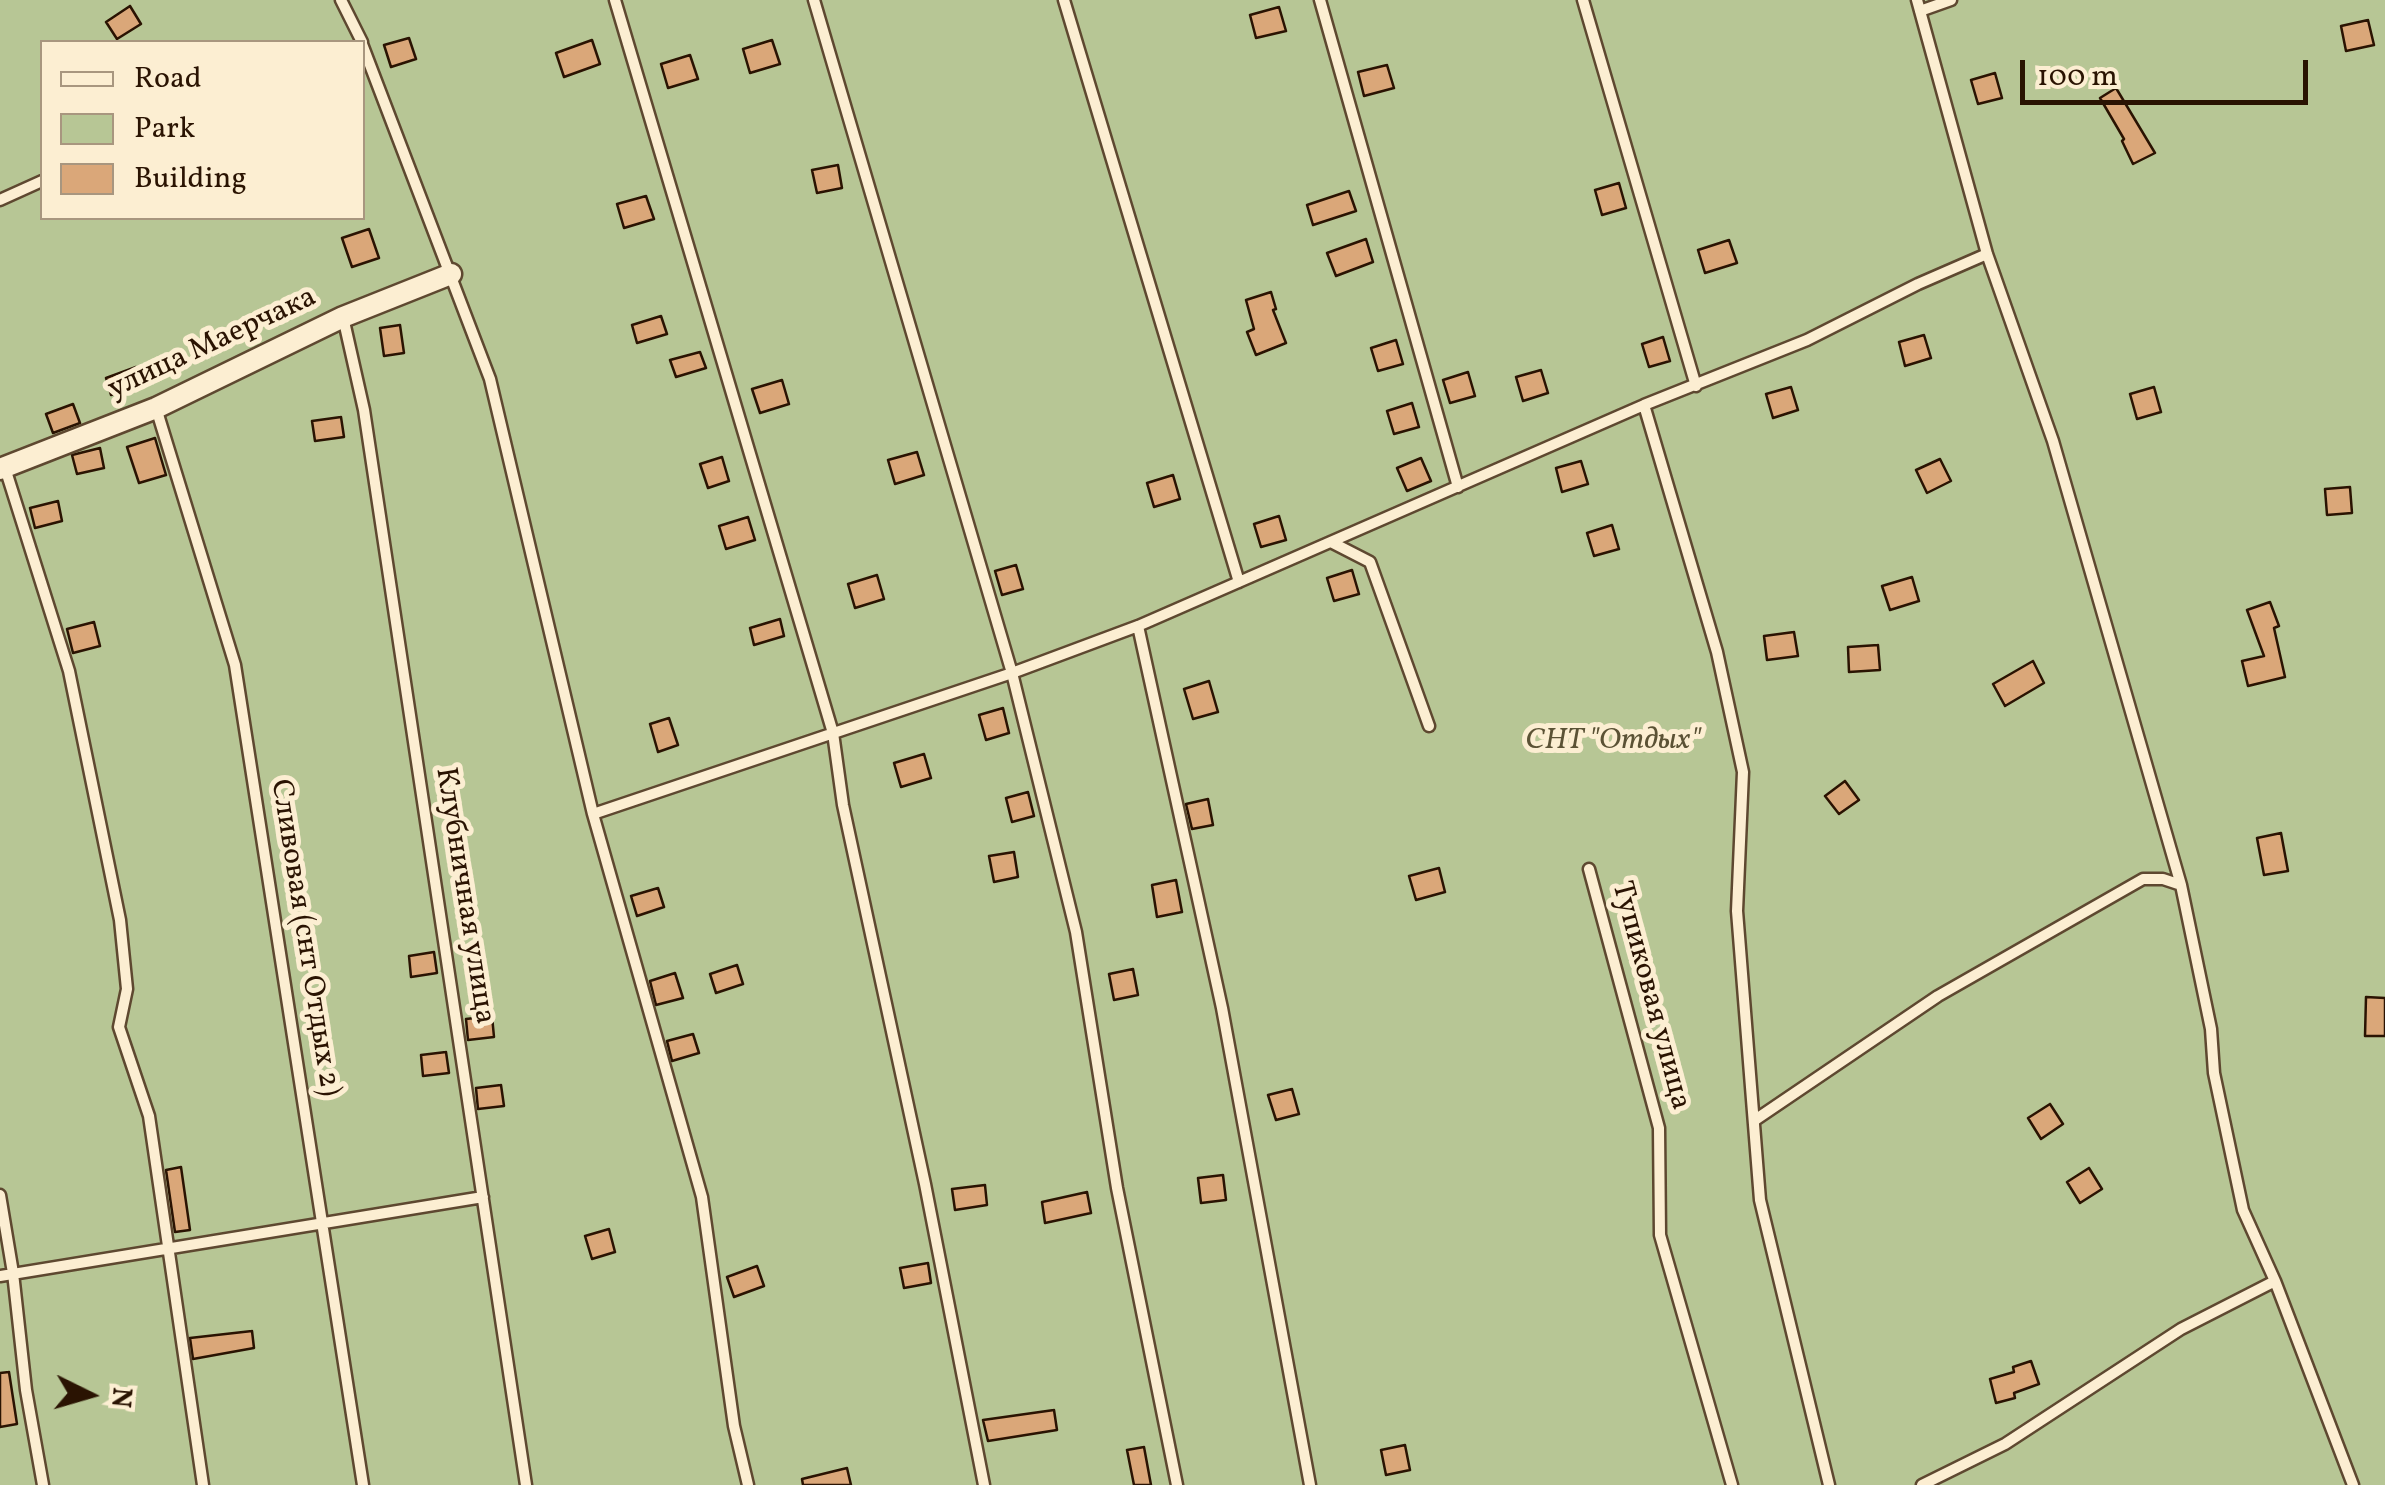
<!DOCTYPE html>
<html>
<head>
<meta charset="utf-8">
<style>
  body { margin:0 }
  #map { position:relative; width:2385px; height:1485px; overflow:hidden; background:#fae5ba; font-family:Vollkorn,serif }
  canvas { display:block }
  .legend { position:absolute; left:40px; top:40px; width:325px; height:180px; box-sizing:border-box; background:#fceed2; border:2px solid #a8967f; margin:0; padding:12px 18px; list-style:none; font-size:30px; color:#2a1302 }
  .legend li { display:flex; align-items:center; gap:20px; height:50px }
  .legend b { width:50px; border:2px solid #a8967f }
  .north { position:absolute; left:40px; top:1345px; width:100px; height:100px; -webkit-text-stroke:8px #fceed2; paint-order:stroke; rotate:95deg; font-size:28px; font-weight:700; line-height:40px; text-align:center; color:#2a1302 }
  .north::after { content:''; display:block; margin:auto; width:35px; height:45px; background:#2a1302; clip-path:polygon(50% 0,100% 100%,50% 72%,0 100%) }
  .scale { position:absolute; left:2020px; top:60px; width:288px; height:45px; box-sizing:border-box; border:5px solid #2a1302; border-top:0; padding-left:12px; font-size:30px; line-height:35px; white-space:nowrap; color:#2a1302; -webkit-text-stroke:8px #fceed2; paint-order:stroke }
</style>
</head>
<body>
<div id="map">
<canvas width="2385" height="1485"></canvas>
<ul class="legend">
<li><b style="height:12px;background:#fceed2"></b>Road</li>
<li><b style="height:28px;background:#b7c695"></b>Park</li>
<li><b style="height:28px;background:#daa779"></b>Building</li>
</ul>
<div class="north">N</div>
<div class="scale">100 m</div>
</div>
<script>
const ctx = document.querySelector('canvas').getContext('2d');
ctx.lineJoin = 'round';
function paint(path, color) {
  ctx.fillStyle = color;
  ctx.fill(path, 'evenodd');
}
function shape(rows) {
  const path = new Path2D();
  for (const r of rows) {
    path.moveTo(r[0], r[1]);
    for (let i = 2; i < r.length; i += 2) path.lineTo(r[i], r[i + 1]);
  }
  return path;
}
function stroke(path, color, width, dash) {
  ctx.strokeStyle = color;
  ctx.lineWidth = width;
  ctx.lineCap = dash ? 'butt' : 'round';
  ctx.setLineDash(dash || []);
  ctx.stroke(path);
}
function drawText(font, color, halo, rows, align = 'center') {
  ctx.font = font + ' Vollkorn,serif';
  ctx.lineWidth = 10;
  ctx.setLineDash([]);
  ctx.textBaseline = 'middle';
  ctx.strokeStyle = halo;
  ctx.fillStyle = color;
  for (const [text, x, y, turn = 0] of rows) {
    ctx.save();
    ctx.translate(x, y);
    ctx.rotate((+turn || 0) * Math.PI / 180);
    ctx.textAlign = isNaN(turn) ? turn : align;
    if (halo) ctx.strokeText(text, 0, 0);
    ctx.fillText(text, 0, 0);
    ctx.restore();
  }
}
const green = shape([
  [0,0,2385,0,2385,1485,0,1485],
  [42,42,362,42,362,218,42,218]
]);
const building = shape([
  [130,6,141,24,117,39,106,22,130,6],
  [1279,7,1286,31,1256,38,1250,15,1279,7],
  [2368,20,2374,45,2346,51,2341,26,2368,20],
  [409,38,416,59,391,67,384,45,409,38],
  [592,40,600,64,564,77,556,53,592,40],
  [772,40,780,64,750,73,743,49,772,40],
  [690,55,698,79,668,88,661,64,690,55],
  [1387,65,1394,88,1364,96,1358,72,1387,65],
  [1995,73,2002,98,1978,104,1971,80,1995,73],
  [2116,88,2155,153,2133,164,2122,141,2124,139,2100,98,2116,88],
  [838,165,842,188,817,193,812,170,838,165],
  [1619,183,1626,208,1602,215,1595,190,1619,183],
  [1349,191,1356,211,1313,225,1307,205,1349,191],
  [646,196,654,219,624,228,617,204,646,196],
  [369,229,379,258,352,267,342,238,369,229],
  [1366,239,1373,262,1336,276,1327,253,1366,239],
  [1729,240,1737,263,1705,273,1698,250,1729,240],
  [1271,292,1276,309,1273,310,1286,343,1256,355,1247,332,1254,329,1246,300,1271,292],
  [661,316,667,334,637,343,632,325,661,316],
  [400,325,404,353,384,356,380,328,400,325],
  [1924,335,1931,358,1905,366,1899,342,1924,335],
  [1663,337,1670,361,1649,367,1642,344,1663,337],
  [1396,340,1403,364,1378,371,1371,348,1396,340],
  [700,352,706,368,676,377,670,360,700,352],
  [136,367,143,386,111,395,106,378,136,367],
  [1541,370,1548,393,1523,401,1516,377,1541,370],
  [1468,372,1475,396,1450,403,1443,380,1468,372],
  [782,380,789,404,760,413,752,389,782,380],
  [1791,387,1798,410,1773,418,1766,394,1791,387],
  [2154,387,2161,412,2137,419,2130,394,2154,387],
  [1412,403,1419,427,1394,434,1387,411,1412,403],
  [73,404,80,423,53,433,46,414,73,404],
  [341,417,344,437,315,441,312,421,341,417],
  [155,438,166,475,139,483,127,447,155,438],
  [100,448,104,468,77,474,72,455,100,448],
  [917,452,924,475,895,484,888,460,917,452],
  [722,457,729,481,708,488,700,464,722,457],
  [1421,458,1431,481,1407,491,1397,468,1421,458],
  [1940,459,1951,481,1927,493,1916,470,1940,459],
  [1581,461,1588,484,1562,492,1556,468,1581,461],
  [1173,475,1180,499,1154,507,1147,483,1173,475],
  [2350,487,2352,513,2327,515,2325,489,2350,487],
  [58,501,62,521,35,528,30,508,58,501],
  [1279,516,1286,540,1261,547,1254,524,1279,516],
  [748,517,755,540,726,549,719,526,748,517],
  [1612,525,1619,549,1594,556,1587,533,1612,525],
  [1016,565,1023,589,1002,595,995,571,1016,565],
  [1352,570,1359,594,1334,601,1327,578,1352,570],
  [877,575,884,599,855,608,848,584,877,575],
  [1912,577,1919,601,1890,610,1882,586,1912,577],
  [2270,602,2279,626,2274,628,2285,677,2248,686,2242,661,2264,656,2247,610,2270,602],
  [780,619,784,636,754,645,750,628,780,619],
  [94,622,100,646,73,653,67,629,94,622],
  [1794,632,1798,656,1767,660,1764,636,1794,632],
  [1878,645,1880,670,1849,672,1848,647,1878,645],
  [2033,661,2044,683,2005,706,1993,684,2033,661],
  [1209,681,1218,712,1193,719,1184,689,1209,681],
  [1003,708,1009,733,986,740,979,715,1003,708],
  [669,718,678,745,658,752,650,724,669,718],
  [924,754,931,778,901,787,894,763,924,754],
  [1845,781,1859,800,1839,814,1825,796,1845,781],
  [1028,792,1034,816,1012,822,1006,798,1028,792],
  [1208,799,1213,825,1192,829,1186,804,1208,799],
  [2281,833,2288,871,2264,875,2257,838,2281,833],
  [1014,852,1018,877,994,882,989,856,1014,852],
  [1439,868,1445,892,1416,900,1409,876,1439,868],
  [1176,880,1182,912,1157,917,1152,885,1176,880],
  [658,888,664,907,637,916,631,896,658,888],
  [434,952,437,973,411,977,409,956,434,952],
  [737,965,743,984,716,993,710,974,737,965],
  [1133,969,1138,995,1114,1000,1109,974,1133,969],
  [675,973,683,998,656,1005,650,981,675,973],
  [2366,997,2385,998,2385,1036,2365,1036,2366,997],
  [492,1016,494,1037,468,1040,466,1019,492,1016],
  [693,1034,699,1053,672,1061,667,1041,693,1034],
  [446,1052,449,1073,423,1076,421,1055,446,1052],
  [501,1085,504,1106,478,1109,476,1088,501,1085],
  [1292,1089,1299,1114,1276,1120,1268,1095,1292,1089],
  [2050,1104,2063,1124,2041,1139,2028,1118,2050,1104],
  [181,1167,190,1230,175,1232,166,1170,181,1167],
  [2089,1168,2102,1189,2080,1203,2067,1182,2089,1168],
  [1223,1175,1226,1200,1201,1203,1198,1178,1223,1175],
  [985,1185,987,1205,955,1210,952,1189,985,1185],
  [1087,1192,1091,1213,1045,1223,1042,1202,1087,1192],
  [609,1229,615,1252,592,1259,585,1236,609,1229],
  [928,1263,931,1283,904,1288,900,1268,928,1263],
  [757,1266,764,1286,734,1297,727,1277,757,1266],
  [252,1331,254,1348,193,1359,190,1338,252,1331],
  [2031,1361,2039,1384,2014,1393,2015,1398,1996,1403,1990,1379,2014,1372,2013,1367,2031,1361],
  [9,1372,17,1424,0,1427,0,1373,9,1372],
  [1054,1410,1057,1430,988,1441,983,1420,1054,1410],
  [1405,1445,1410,1470,1386,1475,1381,1450,1405,1445],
  [1144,1447,1151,1485,1134,1485,1127,1450,1144,1447],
  [847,1468,851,1485,803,1485,802,1479,847,1468]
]);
const service = shape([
  [341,0,362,42],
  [615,0,833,733,843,805,925,1184,984,1485],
  [814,0,1012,673,1076,932,1117,1188,1177,1485],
  [1064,0,1239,582],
  [1320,0,1458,487],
  [1583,0,1696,386],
  [1917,0,1987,254,2053,441,2181,885,2211,1029,2214,1073,2243,1210,2275,1281,2353,1485],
  [1920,11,1951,0],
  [362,44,490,379,593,814,702,1197,734,1426,748,1485],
  [0,200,42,181],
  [343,317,364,410,526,1485],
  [1644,405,1717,652,1743,772,1737,911,1760,1200,1829,1485],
  [156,408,235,665,363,1485],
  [5,468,69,671,120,920,127,989,119,1027,149,1116,203,1485],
  [1331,542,1370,562,1429,726],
  [1138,626,1222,1008,1310,1485],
  [593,814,1012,673,1138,626,1644,405,1807,340,1918,284,1987,254],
  [1589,869,1659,1128,1660,1235,1732,1485],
  [1755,1120,1938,996,2143,879,2163,879,2181,885],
  [0,1195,13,1273,26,1390,43,1485],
  [0,1276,483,1197],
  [1922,1485,2005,1444,2181,1329,2275,1281]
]);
const minor = shape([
  [0,469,156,408,343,317,451,274]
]);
const streetNames = [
  ["улица Маерчака",213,345,-25],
  ["Клубничная улица",463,896,81],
  ["Сливовая (снт Отдых 2)",303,938,81],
  ["Тупиковая улица",1649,996,75]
];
const parkNames = [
  ["СНТ \"Отдых\"",1613,742]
];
paint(green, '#b7c695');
paint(building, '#daa779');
stroke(building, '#2a1302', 2.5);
stroke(service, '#5e4830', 15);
stroke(minor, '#5e4830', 25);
stroke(service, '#fceed2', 10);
stroke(minor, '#fceed2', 20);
drawText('30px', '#2a1302', '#fceed2', streetNames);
drawText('italic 30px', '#5b5235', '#fceed2', parkNames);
</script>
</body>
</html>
